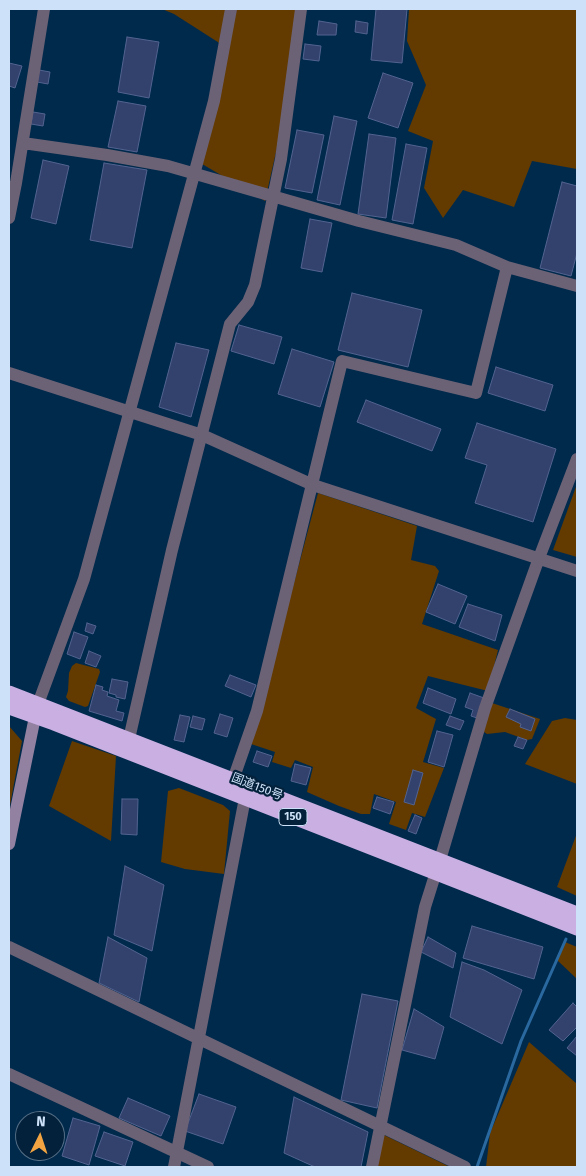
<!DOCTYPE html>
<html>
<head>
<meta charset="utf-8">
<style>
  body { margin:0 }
  #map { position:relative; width:586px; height:1176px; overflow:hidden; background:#002a4c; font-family:"Fira Sans",sans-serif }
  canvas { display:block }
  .frame { position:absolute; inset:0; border:10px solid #cde2f8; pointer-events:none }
  .north { position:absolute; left:15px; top:1111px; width:50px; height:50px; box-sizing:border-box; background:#03213a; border:1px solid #546e86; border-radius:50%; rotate:4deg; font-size:14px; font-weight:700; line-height:20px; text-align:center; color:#cde2f8 }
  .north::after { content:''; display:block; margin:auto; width:18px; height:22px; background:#f3a442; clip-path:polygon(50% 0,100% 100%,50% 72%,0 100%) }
</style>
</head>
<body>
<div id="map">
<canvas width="586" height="1176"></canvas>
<div class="frame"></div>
<div class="north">N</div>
</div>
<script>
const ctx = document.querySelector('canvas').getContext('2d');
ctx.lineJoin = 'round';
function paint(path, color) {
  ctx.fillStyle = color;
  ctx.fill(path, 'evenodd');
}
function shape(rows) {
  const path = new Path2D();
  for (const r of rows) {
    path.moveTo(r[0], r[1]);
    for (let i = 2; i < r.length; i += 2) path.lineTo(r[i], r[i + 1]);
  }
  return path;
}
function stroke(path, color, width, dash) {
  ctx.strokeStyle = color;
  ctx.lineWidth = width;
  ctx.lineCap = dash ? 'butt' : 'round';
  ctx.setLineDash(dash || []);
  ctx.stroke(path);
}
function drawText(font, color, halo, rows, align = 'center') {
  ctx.font = font + ' "Fira Sans","Noto Sans JP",sans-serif';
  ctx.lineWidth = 4.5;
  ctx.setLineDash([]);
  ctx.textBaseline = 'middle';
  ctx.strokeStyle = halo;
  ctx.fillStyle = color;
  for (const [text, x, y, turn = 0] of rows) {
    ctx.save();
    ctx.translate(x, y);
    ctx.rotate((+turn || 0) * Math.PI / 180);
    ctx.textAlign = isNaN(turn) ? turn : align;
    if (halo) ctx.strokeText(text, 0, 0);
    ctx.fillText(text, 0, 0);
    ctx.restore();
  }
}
const green = shape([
  [162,9,301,9,290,90,265,201,197,161,224,46,174,14],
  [409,9,577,9,577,169,532,161,514,207,463,190,443,218,424,188,433,141,408,131,426,85,407,41],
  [577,484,577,557,553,550],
  [318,493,417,526,411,560,435,566,439,571,422,624,498,650,488,691,428,676,416,708,436,719,423,762,444,768,425,817,412,813,406,830,389,824,396,802,374,794,370,814,361,814,339,806,307,792,313,767,295,760,291,768,272,762,275,752,251,744],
  [76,663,99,669,100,672,88,706,85,707,69,701,66,697,68,691,69,673,72,666],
  [492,703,540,719,532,739,527,740,505,732,487,734,481,730],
  [565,718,577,720,577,784,525,764,552,721],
  [9,726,22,741,10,805,9,805],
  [72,741,116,756,111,841,49,806],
  [179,788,223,805,230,811,224,874,185,869,161,862,168,791],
  [577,833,577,896,557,887],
  [565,942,577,947,577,979,557,960],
  [529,1042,577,1084,577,1167,486,1167,490,1133],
  [384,1135,450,1167,377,1167]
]);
const stream = shape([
  [477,1167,521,1041,566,939]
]);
const building = shape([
  [376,9,407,9,402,63,371,60,376,9],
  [319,21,337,24,336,35,317,35,319,21],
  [356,21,368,23,367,34,355,32,356,21],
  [127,37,159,42,149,98,118,92,127,37],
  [305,44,321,46,319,61,303,59,305,44],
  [9,63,22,66,15,88,9,86,9,63],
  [39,70,50,72,48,84,37,82,39,70],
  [383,73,413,83,398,128,368,118,383,73],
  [118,101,146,106,137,152,108,147,118,101],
  [33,112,45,114,43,126,31,124,33,112],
  [334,116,357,121,340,205,317,200,334,116],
  [297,130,324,135,312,193,285,188,297,130],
  [369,134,396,138,386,218,358,214,369,134],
  [406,144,427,148,413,224,392,220,406,144],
  [43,160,69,166,56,224,31,218,43,160],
  [104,163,147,170,132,248,90,240,104,163],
  [562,182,577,186,577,253,571,276,540,268,562,182],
  [310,219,332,223,322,272,301,268,310,219],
  [352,293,422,310,408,367,338,350,352,293],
  [239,325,282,337,274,364,231,351,239,325],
  [176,343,209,350,191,417,159,407,176,343],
  [292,349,334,362,320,407,278,394,292,349],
  [496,367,553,385,545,411,488,393,496,367],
  [366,400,441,429,432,451,357,422,366,400],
  [477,423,556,449,533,522,475,503,487,465,465,458,477,423],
  [438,584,467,596,455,624,426,612,438,584],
  [468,604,502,615,495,641,459,627,468,604],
  [87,623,96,626,93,634,85,631,87,623],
  [74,632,88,637,80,659,67,654,74,632],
  [89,651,101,656,96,667,85,663,89,651],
  [230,675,256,685,251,697,225,686,230,675],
  [112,679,128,682,125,699,116,697,116,695,109,693,112,679],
  [96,685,103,687,102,690,108,692,107,696,119,700,116,711,124,713,122,721,89,711,96,685],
  [428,688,456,699,451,714,423,703,428,688],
  [470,693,484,698,477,718,471,716,473,710,465,707,470,693],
  [510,709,535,719,531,731,520,727,521,724,506,717,510,709],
  [220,714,233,718,227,737,214,733,220,714],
  [180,715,190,717,184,742,174,740,180,715],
  [193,716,205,719,202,730,190,727,193,716],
  [450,716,464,721,460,730,446,725,450,716],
  [437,731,453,735,444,767,428,762,437,731],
  [518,737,527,740,523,749,514,746,518,737],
  [257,751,272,756,268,767,253,762,257,751],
  [295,764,311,768,306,785,291,781,295,764],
  [413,770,423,773,414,805,404,802,413,770],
  [377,797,394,802,390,814,373,808,377,797],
  [122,799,138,799,137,835,121,834,122,799],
  [415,815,422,818,416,834,408,831,415,815],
  [125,866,164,885,152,951,114,935,125,866],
  [472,926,543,947,534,979,463,958,472,926],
  [108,937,147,958,139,1002,99,983,108,937],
  [428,937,456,953,453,968,421,952,428,937],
  [462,962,484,970,522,990,502,1044,450,1017,462,962],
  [362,994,398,1001,377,1108,341,1100,362,994],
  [573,1003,577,1007,577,1027,563,1041,549,1030,573,1003],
  [414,1009,444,1027,435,1059,402,1050,414,1009],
  [577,1036,577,1056,567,1048,577,1036],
  [199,1094,236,1107,223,1144,185,1131,199,1094],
  [294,1097,368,1132,361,1167,315,1167,284,1153,294,1097],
  [128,1098,170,1116,161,1136,119,1118,128,1098],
  [73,1118,100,1126,89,1165,62,1156,73,1118],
  [104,1132,133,1142,125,1166,95,1156,104,1132]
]);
const street = shape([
  [23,143,107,155,168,166,359,221,456,245,507,267,577,286],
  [9,218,16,183,44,9],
  [9,373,202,435,313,485,577,571],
  [38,704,84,579,214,101,231,9],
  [129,739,172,550,230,324,248,302,255,285,281,159,301,9],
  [233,780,257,711,342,361,476,393,507,267],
  [440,860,485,708,539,558,577,459],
  [9,947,465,1167],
  [9,1074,208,1167],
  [174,1167,245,798],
  [372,1167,425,907,436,872]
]);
const secondary = shape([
  [9,844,37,707]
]);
const highway = shape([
  [9,693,577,914],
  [9,707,54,723,577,928]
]);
const shields = [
  [293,817,28]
];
const shieldNames = [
  ["150",293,817]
];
const streetNames = [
  ["国道150号",257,787,21]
];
paint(green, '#633a00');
stroke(stream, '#2a699f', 3);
paint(building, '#33426d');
stroke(building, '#526390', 1);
stroke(street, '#6c6276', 12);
stroke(secondary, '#9281a1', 12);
stroke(highway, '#c9afe2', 15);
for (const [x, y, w] of shields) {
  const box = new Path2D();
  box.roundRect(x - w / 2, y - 8.5, w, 17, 4);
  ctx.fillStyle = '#03213a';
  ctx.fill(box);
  stroke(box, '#cde2f8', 1);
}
drawText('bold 11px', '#cde2f8', null, shieldNames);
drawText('12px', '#cde2f8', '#03213a', streetNames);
</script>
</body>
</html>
